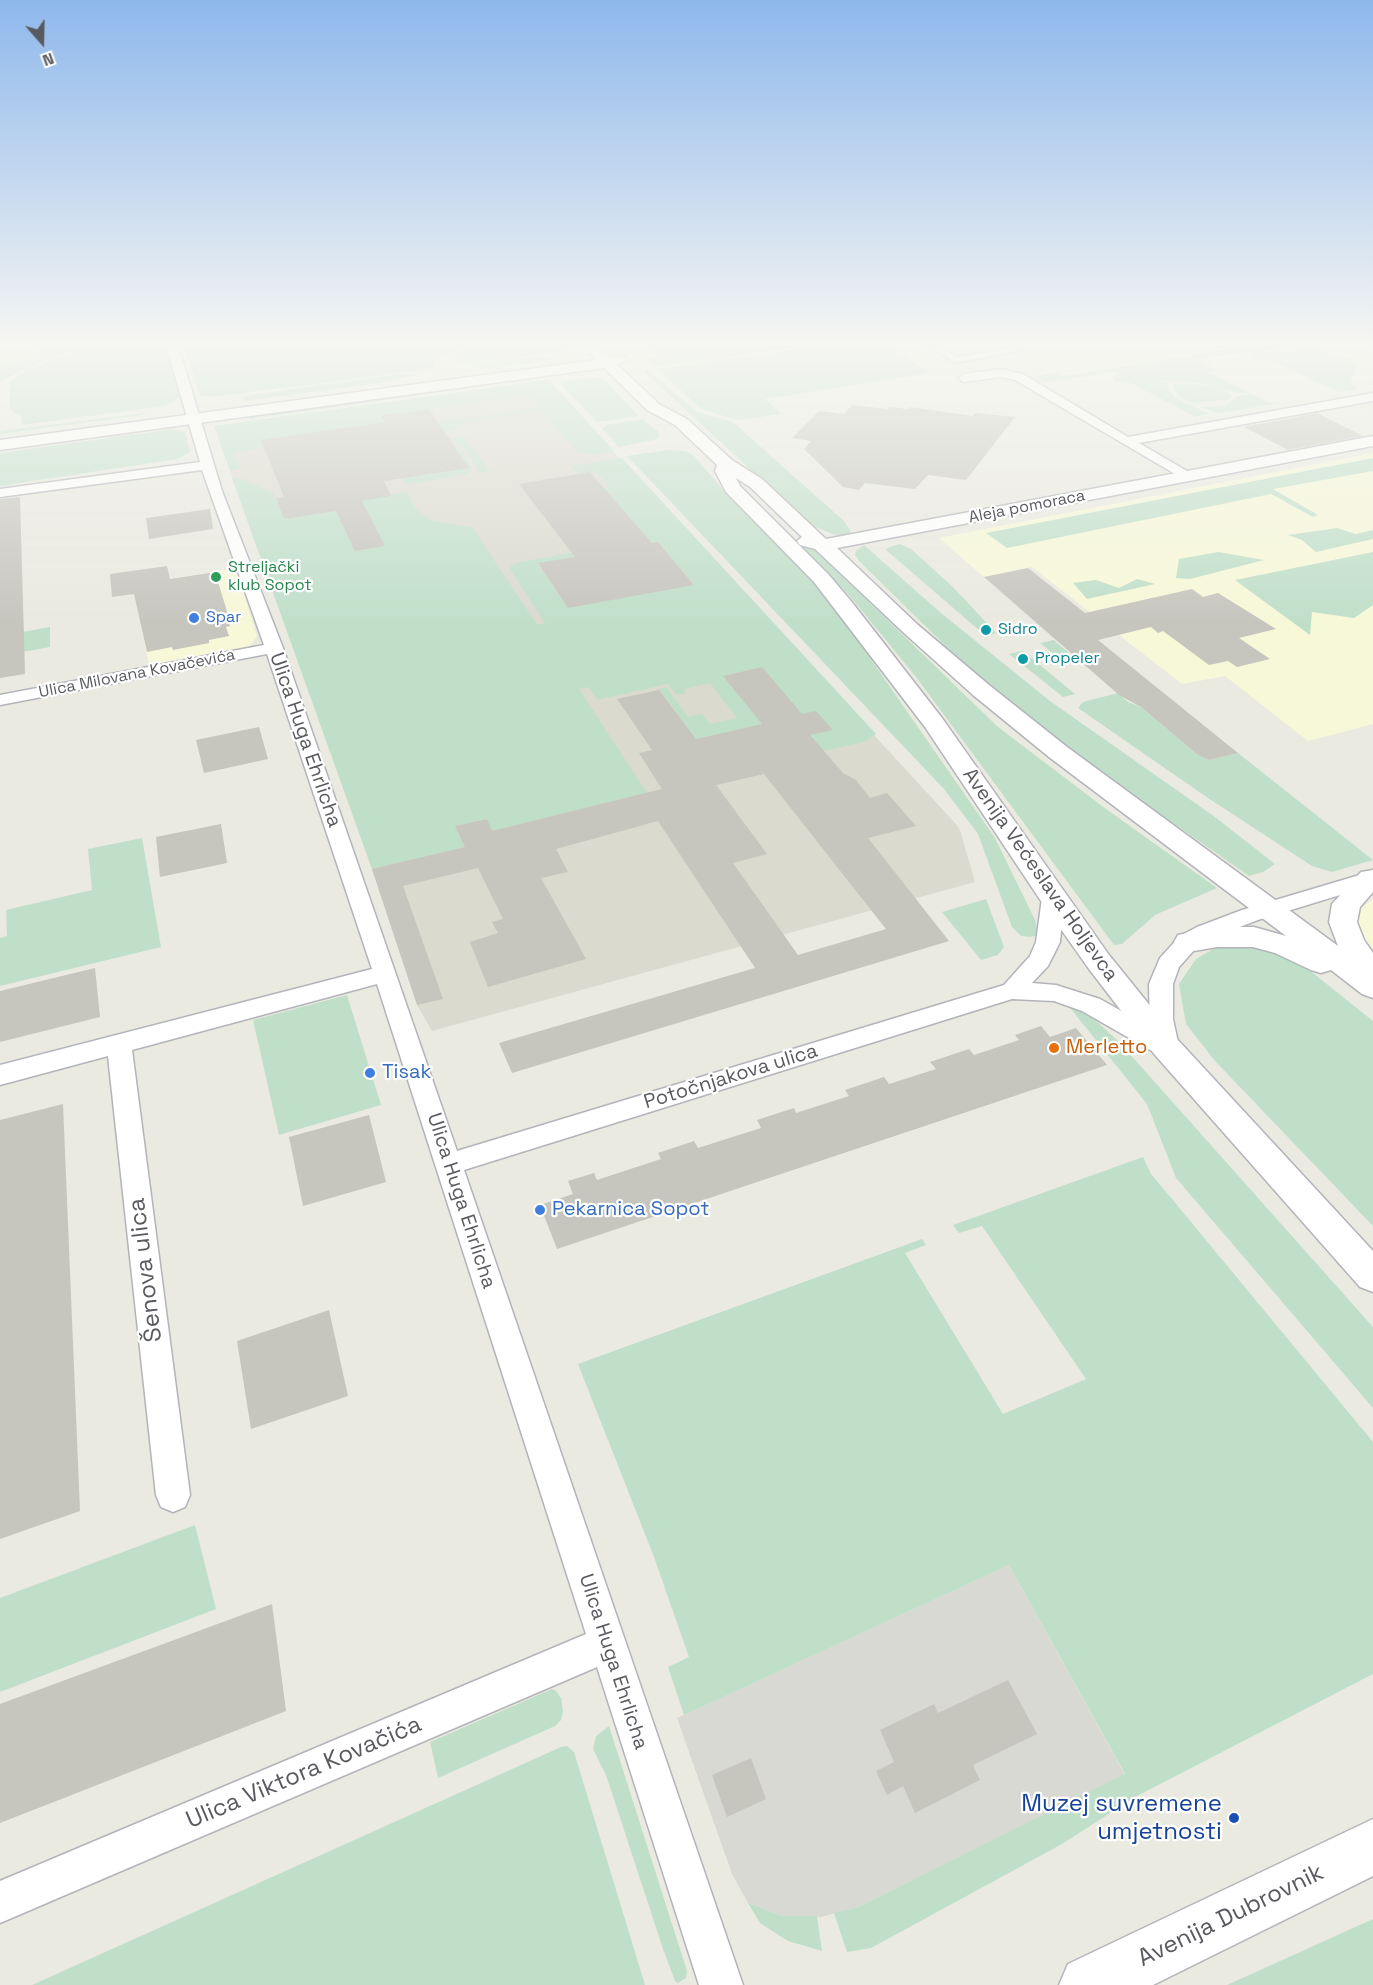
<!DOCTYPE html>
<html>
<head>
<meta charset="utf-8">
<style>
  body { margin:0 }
  #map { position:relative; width:1373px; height:1985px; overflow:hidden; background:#eaeae1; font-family:"Space Grotesk",sans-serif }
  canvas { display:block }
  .north { position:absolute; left:12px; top:12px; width:60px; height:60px; -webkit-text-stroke:4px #fff; paint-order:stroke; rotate:160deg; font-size:16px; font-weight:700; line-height:24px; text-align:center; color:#595a60 }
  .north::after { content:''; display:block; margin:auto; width:21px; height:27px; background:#595a60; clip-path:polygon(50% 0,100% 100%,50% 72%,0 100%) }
</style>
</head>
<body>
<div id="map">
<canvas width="1373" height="1985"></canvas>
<div class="north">N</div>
</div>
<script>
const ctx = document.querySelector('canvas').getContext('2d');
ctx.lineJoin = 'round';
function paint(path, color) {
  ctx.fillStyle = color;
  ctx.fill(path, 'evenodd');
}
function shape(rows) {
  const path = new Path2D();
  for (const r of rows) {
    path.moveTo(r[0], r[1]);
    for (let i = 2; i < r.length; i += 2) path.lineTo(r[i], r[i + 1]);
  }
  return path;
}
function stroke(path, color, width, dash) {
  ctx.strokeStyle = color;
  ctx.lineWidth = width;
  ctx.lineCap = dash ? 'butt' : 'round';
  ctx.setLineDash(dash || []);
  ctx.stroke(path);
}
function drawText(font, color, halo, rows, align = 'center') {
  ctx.font = font + ' "Space Grotesk",sans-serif';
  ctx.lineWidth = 4.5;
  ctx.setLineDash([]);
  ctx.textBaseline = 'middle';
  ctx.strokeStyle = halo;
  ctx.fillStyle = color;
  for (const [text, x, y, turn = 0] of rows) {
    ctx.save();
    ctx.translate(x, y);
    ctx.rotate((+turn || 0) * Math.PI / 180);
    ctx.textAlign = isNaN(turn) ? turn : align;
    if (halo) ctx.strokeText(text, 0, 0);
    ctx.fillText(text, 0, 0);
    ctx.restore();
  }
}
const commercial = shape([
  [1373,453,1373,724,1308,741,1225,676,1182,684,1032,567,984,577,939,538],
  [236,568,257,636,250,646,242,650,158,666,148,661,138,608,175,578],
  [1373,899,1373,950,1363,937,1358,923,1360,909]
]);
const industrial = shape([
  [1009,1565,1125,1775,858,1907,821,1917,782,1916,748,1903,732,1874,677,1718]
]);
const education = shape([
  [547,380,955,823,960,830,975,882,432,1031,417,1005,372,869,214,426]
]);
const green = shape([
  [39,345,86,345,26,368,0,382,0,364,41,359],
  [91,345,164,345,182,396,166,406,22,425,21,417,10,409,10,381,28,369],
  [183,345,471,345,434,360,432,369,212,397,200,395],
  [485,345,576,345,576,347,543,354,464,364,454,356,461,351],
  [647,345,813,345,655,367,648,361,660,356],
  [826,345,888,345,930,373,765,399,781,414,737,420,701,409,657,369],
  [1225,345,1306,345,1201,358,1188,356,1223,350,1217,347],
  [1305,348,1328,351,1349,359,1357,368,1350,383,1359,389,1339,392,1268,359,1257,361,1251,356,1257,352,1291,352],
  [542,356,550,357,553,360,484,369,469,366],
  [1184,357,1195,359,1217,370,1208,372,1250,393,1241,394,1200,383,1134,379,1167,382,1169,390,1176,398,1209,414,1195,417,1129,382,1116,382,1112,377,1118,374,1115,372,1050,382,1035,381,1031,378,1056,372,1063,376],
  [648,370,697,412,733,422,845,522,851,532,846,535,835,535,811,525,643,371],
  [401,374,417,375,380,383,244,401,243,396],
  [595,377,602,378,639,416,597,422,561,384,568,381],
  [549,380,614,451,593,455,577,452,543,411,455,424,458,429,427,434,422,425,540,408,529,395,382,416,387,424,233,453,240,469,230,470,214,426],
  [1175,383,1212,386,1226,391,1232,397,1227,400,1191,403,1179,396,1174,390,1173,385],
  [469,385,471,388,251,419,245,416],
  [1252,394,1269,403,1280,403,1218,413,1199,407,1224,406,1238,396],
  [145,413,142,415,0,434,0,431],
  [643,419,660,433,658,439,619,447,602,429,606,425],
  [173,429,185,432,190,452,178,459,0,486,0,453],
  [464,437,490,471,477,473,477,469,464,447,448,439],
  [442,440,460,448,469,463,470,469,468,474,409,484,404,482,399,475,404,478,469,468,459,452,441,455],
  [669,450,686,451,694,456,732,500,818,586,838,612,995,838,1035,920,1038,935,1030,937,1021,936,1012,927,978,834,944,789,627,456],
  [622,458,876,734,864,742,824,751,810,735,832,730,802,714,761,667,723,676,762,724,696,739,659,689,666,687,688,717,702,714,710,724,737,718,710,683,684,689,686,693,677,695,668,684,597,700,589,687,579,689,647,793,492,831,487,819,455,826,465,847,372,869,232,478,242,479,273,493,284,519,336,511,355,551,385,546,362,501,406,492,416,509,430,520,473,528,537,625,545,623,510,569,510,567,515,563,582,551,585,555,538,564,568,608,694,584,658,542,605,552,635,523,610,495,606,495,601,489,610,487,596,471,579,474,571,466],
  [1373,458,1373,471,1273,489,1318,515,1313,517,1271,494,1007,548,986,533],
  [1337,528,1356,534,1373,530,1373,539,1316,552,1302,540,1288,535],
  [799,541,811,546,998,727,1106,809,1217,888,1155,915,1122,944,1114,945,916,677,850,596,796,542],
  [900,544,911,549,952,586,996,633,987,637,886,550,889,547],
  [864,545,941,613,1050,701,1215,817,1275,864,1263,872,1249,876,1120,786,1016,707,962,662,860,562,855,555,856,551],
  [1218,552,1264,560,1190,579,1176,578,1179,559],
  [1373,552,1373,605,1354,618,1312,612,1310,635,1235,580],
  [1137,579,1155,584,1087,599,1073,583,1096,580,1119,588],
  [50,627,50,647,0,656,0,636],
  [1054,640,1057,643,1081,663,1072,663,1059,658,1040,643],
  [1023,651,1075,694,1063,697,1009,654],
  [1118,693,1128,702,1141,707,1198,755,1209,760,1238,753,1373,860,1332,872,1312,866,1208,798,1078,708,1083,702],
  [142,838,161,947,0,986,0,938,7,936,6,910,92,890,88,849],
  [986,899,1004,947,998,955,981,960,942,912],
  [1222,944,1260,945,1293,957,1373,1021,1373,1226,1215,1061,1186,1024,1179,984,1196,959],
  [347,995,381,1105,279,1135,253,1020],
  [1067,1004,1090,1015,1120,1043,1373,1327,1373,1408,1176,1178,1147,1104],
  [1143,1157,1151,1174,1172,1199,1373,1442,1373,1674,1137,1796,1062,1844,871,1948,847,1952,834,1913,858,1907,1125,1774,1009,1565,684,1715,668,1667,689,1657,654,1557,578,1364,922,1239,926,1245,905,1253,1003,1414,1086,1379,982,1226,959,1233,953,1225],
  [195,1525,216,1609,0,1692,0,1598],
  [552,1689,556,1691,561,1698,563,1712,561,1720,555,1726,438,1778,430,1742],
  [609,1726,687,1971,686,1978,678,1983,675,1981,663,1949,606,1775,593,1749,596,1736],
  [567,1746,574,1752,645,1985,32,1985,561,1747],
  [748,1903,782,1916,817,1916,822,1951,788,1941,760,1923],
  [1373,1919,1373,1985,1225,1985,1227,1985]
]);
const building = shape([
  [852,405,888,409,889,407,908,409,910,407,973,416,975,413,1015,417,966,480,928,475,915,489,865,483,859,490,843,487,804,449,811,441,792,438,819,411,844,414],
  [429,409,469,468,384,481,391,496,362,501,385,546,355,551,336,511,284,519,276,498,284,497,261,440,385,422,381,416],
  [1317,413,1363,436,1288,450,1244,427],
  [590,472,652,543,658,542,694,585,568,608,538,563,575,557,519,484],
  [20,497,25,674,0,678,0,499],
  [210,509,213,529,149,539,146,518],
  [167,566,170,579,215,572,226,608,230,626,226,627,229,636,209,640,209,643,173,650,172,647,147,652,134,594,112,597,110,574],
  [1028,568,1085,613,1192,589,1203,597,1218,593,1276,629,1239,638,1270,659,1237,667,1228,661,1209,665,1163,631,1158,633,1151,627,1098,640,1238,753,1209,760,1198,755,1141,707,1119,695,984,577],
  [762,667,802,714,816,711,833,730,810,735,843,773,856,780,870,798,887,793,916,826,868,838,949,941,512,1073,499,1043,755,968,658,821,556,849,568,872,541,878,586,959,488,987,470,942,498,933,492,922,503,919,478,868,403,886,443,999,417,1005,372,869,465,847,455,826,487,819,492,831,662,789,639,753,652,750,617,699,659,690,696,739,762,724,723,676],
  [764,774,886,929,798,955,733,863,767,854,716,785],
  [259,727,268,759,204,773,196,740],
  [221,824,227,863,160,877,156,837],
  [95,968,100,1017,0,1042,0,991],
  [1041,1026,1050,1037,1076,1028,1107,1065,557,1249,540,1205,573,1194,568,1181,594,1173,597,1180,661,1159,658,1153,694,1141,698,1148,761,1128,757,1120,794,1108,796,1113,849,1096,845,1090,884,1077,889,1084,936,1069,930,1062,969,1049,974,1055,1019,1040,1015,1035],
  [63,1104,80,1511,0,1539,0,1120],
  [369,1115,386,1182,303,1206,289,1137],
  [329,1310,348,1396,251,1429,237,1341],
  [272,1604,286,1711,0,1823,0,1704],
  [1008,1680,1037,1734,973,1765,980,1780,915,1813,903,1786,887,1795,876,1771,894,1762,880,1730,934,1704,938,1713],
  [751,1758,766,1799,727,1817,712,1775]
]);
const pedestrian = shape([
  [928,345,938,345,957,357,1019,347,1023,350,955,363,928,345]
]);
const minor = shape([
  [166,345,178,345,222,491,283,648,457,1151,1004,985,1030,956,1036,942,1042,898,1045,893,1053,891,1061,893,1064,898,1060,942,1048,966,1032,983,1056,985,1100,999,1150,1027,1149,984,1160,958,1180,936,1197,927,1242,910,1373,871,1373,885,1258,920,1213,937,1196,948,1179,967,1173,984,1173,1019,1179,1047,1175,1054,1166,1056,1157,1054,1082,1011,1054,1001,1012,999,464,1170,743,1985,699,1985,597,1667,0,1923,0,1881,586,1634,377,984,132,1050,190,1495,185,1507,173,1512,161,1507,156,1495,108,1056,0,1085,0,1065,372,969,267,654,0,705,0,695,264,645,202,470,0,497,0,489,200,462,166,345],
  [1002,369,1023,374,1128,437,1373,393,1373,401,1139,443,1192,474,1194,477,1187,481,1015,380,1002,377,964,382,958,378,964,374,1002,369]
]);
const tertiary = shape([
  [582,345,598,345,610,357,624,356,626,359,624,362,617,364,659,404,687,419,732,460,762,479,826,539,1373,436,1373,446,837,548,918,625,989,685,1067,747,1338,946,1329,922,1332,904,1361,872,1373,870,1373,892,1360,907,1357,922,1364,940,1373,953,1373,998,1362,994,1331,970,1321,973,1311,970,1275,953,1253,947,1217,947,1188,952,1178,949,1174,942,1178,935,1217,927,1254,927,1286,936,1049,757,973,695,904,633,815,549,800,545,797,541,802,537,750,487,736,478,740,486,828,574,851,601,942,718,1109,955,1177,1039,1373,1251,1373,1292,1360,1287,1155,1055,1089,969,1043,904,925,727,814,582,726,492,715,471,717,465,675,425,647,410,604,368,0,450,0,440,596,360,582,345]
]);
const secondary = shape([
  [1373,1819,1373,1876,1153,1985,1059,1985,1068,1964,1373,1819]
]);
const markers = [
  [216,577,6,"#2e9e5b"],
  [194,618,6,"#3f7fe0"],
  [986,630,6,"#0f9aa8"],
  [1023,659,6,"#0f9aa8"],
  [1054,1048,6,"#e8710a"],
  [370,1073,6,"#3f7fe0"],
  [540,1210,6,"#3f7fe0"],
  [1234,1818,6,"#1a4fb4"]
];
const farStreetnames = [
  ["Aleja pomoraca",1027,507,-11],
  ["Ulica Milovana Kovačevića",137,674,-11]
];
const farLeisurenames = [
  ["Streljački",228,568],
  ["klub Sopot",228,586]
];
const farShopnames = [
  ["Spar",206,618]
];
const farCulturenames = [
  ["Sidro",998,630],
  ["Propeler",1035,659]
];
const streetNames = [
  ["Ulica Huga Ehrlicha",305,740,71],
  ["Avenija Većeslava Holjevca",1040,875,55],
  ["Potočnjakova ulica",731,1077,-17],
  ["Ulica Huga Ehrlicha",461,1201,72],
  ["Ulica Huga Ehrlicha",613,1662,72]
];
const foodNames = [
  ["Merletto",1066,1048]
];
const shopNames = [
  ["Tisak",382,1073],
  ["Pekarnica Sopot",552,1210]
];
const nearStreetnames = [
  ["Šenova ulica",146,1270,-97],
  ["Ulica Viktora Kovačića",304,1773,-23],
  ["Avenija Dubrovnik",1231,1916,-26]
];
const nearTransitnames = [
  ["Muzej suvremene",1222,1804],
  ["umjetnosti",1222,1832]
];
paint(commercial, '#f7f8d8');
paint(industrial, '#d9d9d3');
paint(education, '#dadacf');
paint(green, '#c0dfc9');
paint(building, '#c6c5be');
stroke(pedestrian, '#b3b4ba', 3);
stroke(minor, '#b3b4ba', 3);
stroke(tertiary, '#b3b4ba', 3);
stroke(secondary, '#b5b5bc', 3);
paint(pedestrian, '#fff');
paint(minor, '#fff');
paint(tertiary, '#fff');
paint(secondary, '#fff');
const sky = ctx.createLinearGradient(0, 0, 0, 623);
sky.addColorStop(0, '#8eb8ec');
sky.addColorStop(0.55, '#f6f6f2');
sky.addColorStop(1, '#f6f6f200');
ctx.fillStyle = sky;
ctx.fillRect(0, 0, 1373, 623);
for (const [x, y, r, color] of markers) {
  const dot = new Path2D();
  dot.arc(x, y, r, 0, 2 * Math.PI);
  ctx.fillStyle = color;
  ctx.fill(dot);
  stroke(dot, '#fff', 2);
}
drawText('16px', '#595a60', '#fff', farStreetnames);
drawText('16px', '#27864d', '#fff', farLeisurenames, 'left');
drawText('16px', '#366cbe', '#fff', farShopnames, 'left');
drawText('16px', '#0d838f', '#fff', farCulturenames, 'left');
drawText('20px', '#595a60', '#fff', streetNames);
drawText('20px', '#c56008', '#fff', foodNames, 'left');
drawText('20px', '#366cbe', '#fff', shopNames, 'left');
drawText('24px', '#595a60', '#fff', nearStreetnames);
drawText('24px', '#164399', '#fff', nearTransitnames, 'right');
</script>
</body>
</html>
